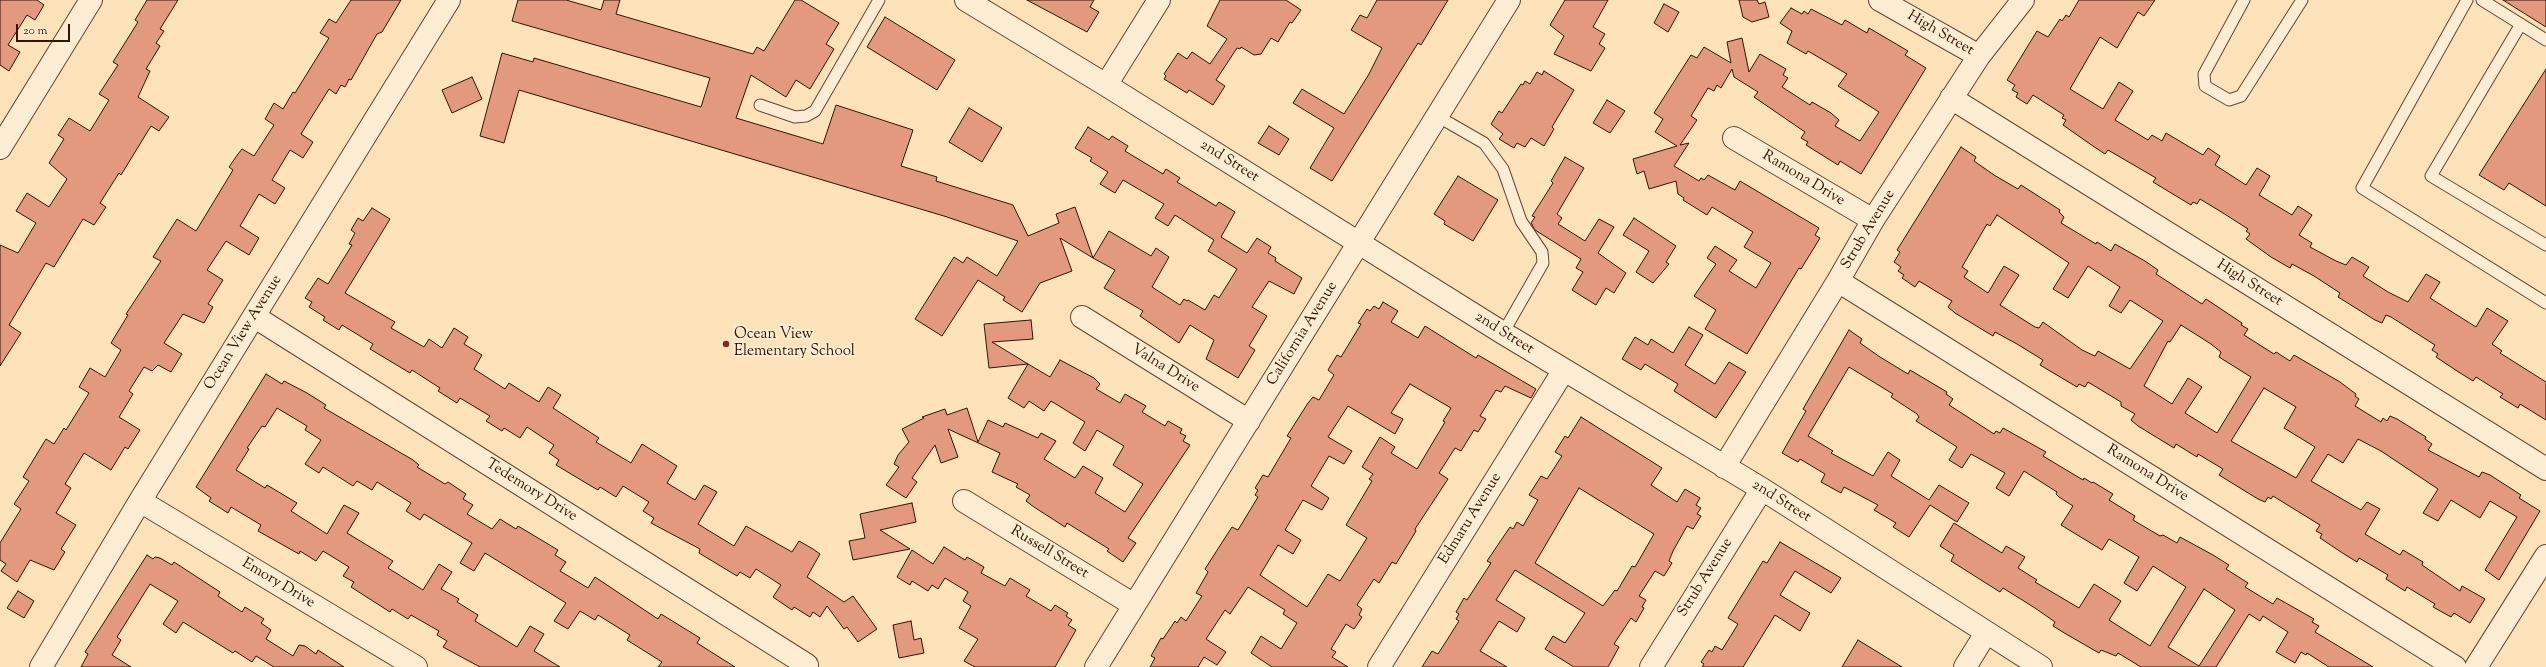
<!DOCTYPE html>
<html>
<head>
<meta charset="utf-8">
<style>
  body { margin:0 }
  #map { position:relative; width:2546px; height:667px; overflow:hidden; background:#fee3ba; font-family:"Sorts Mill Goudy",serif }
  canvas { display:block }
  .scale { position:absolute; left:16px; top:24px; width:54px; height:18px; box-sizing:border-box; border:2px solid #331304; border-top:0; padding-left:5px; font-size:12px; line-height:14px; white-space:nowrap; color:#331304; -webkit-text-stroke:3px #feedd2; paint-order:stroke }
</style>
</head>
<body>
<div id="map">
<canvas width="2546" height="667"></canvas>
<div class="scale">20 m</div>
</div>
<script>
const ctx = document.querySelector('canvas').getContext('2d');
ctx.lineJoin = 'round';
function paint(path, color) {
  ctx.fillStyle = color;
  ctx.fill(path, 'evenodd');
}
function shape(rows) {
  const path = new Path2D();
  for (const r of rows) {
    path.moveTo(r[0], r[1]);
    for (let i = 2; i < r.length; i += 2) path.lineTo(r[i], r[i + 1]);
  }
  return path;
}
function stroke(path, color, width, dash) {
  ctx.strokeStyle = color;
  ctx.lineWidth = width;
  ctx.lineCap = dash ? 'butt' : 'round';
  ctx.setLineDash(dash || []);
  ctx.stroke(path);
}
function drawText(font, color, halo, rows, align = 'center') {
  ctx.font = font + ' "Sorts Mill Goudy",serif';
  ctx.lineWidth = 4;
  ctx.setLineDash([]);
  ctx.textBaseline = 'middle';
  ctx.strokeStyle = halo;
  ctx.fillStyle = color;
  for (const [text, x, y, turn = 0] of rows) {
    ctx.save();
    ctx.translate(x, y);
    ctx.rotate((+turn || 0) * Math.PI / 180);
    ctx.textAlign = isNaN(turn) ? turn : align;
    if (halo) ctx.strokeText(text, 0, 0);
    ctx.fillText(text, 0, 0);
    ctx.restore();
  }
}
const building = shape([
  [0,0,37,0,44,5,35,20,27,15,8,45,20,52,9,71,0,65,0,0],
  [147,0,178,0,160,29,164,31,156,43,160,46,146,69,150,71,138,97,169,117,159,131,151,126,121,175,119,173,100,203,106,207,94,225,83,219,54,267,46,263,9,325,21,333,0,366,0,245,18,253,36,223,16,211,27,193,49,207,67,179,49,163,64,139,58,135,69,118,90,131,109,100,99,94,118,65,113,62,138,22,135,20,147,0],
  [351,0,401,0,382,32,377,34,351,80,349,79,345,87,341,85,336,94,329,89,301,134,313,142,303,158,290,150,272,180,285,188,275,204,259,194,240,226,259,238,249,255,226,241,207,270,223,280,208,304,213,307,204,323,183,314,164,343,182,354,171,372,158,365,152,371,144,367,129,391,133,394,119,417,140,430,128,449,125,447,111,470,84,453,65,484,71,488,56,513,76,525,61,549,65,552,54,570,30,560,17,582,1,571,6,564,0,560,0,543,21,509,14,504,29,481,23,477,46,439,54,444,64,428,66,430,89,393,79,387,90,368,105,377,121,350,111,343,128,315,126,314,161,261,153,257,177,219,196,231,233,170,229,167,238,154,242,149,254,156,274,125,265,119,274,103,283,109,293,92,295,93,329,38,320,33,329,19,336,23,351,0],
  [518,0,566,0,601,10,604,0,620,0,616,14,753,54,757,47,764,51,795,0,801,0,839,23,826,44,834,49,810,89,796,80,786,97,751,75,736,118,823,144,836,105,913,130,901,166,937,177,936,181,1013,205,1028,236,1059,223,1056,214,1075,207,1093,258,1060,238,1072,271,1040,283,1022,312,1003,300,1005,297,978,280,942,336,915,319,954,257,963,263,967,257,997,276,1018,241,944,216,519,90,504,143,480,136,502,53,533,62,534,58,701,107,710,78,512,21,518,0],
  [1027,0,1094,0,1090,7,1099,12,1087,32,1027,0],
  [1220,0,1286,0,1301,10,1292,23,1290,22,1278,42,1271,38,1261,54,1254,55,1241,47,1240,49,1237,48,1216,80,1225,86,1213,105,1189,90,1187,93,1164,79,1166,76,1164,74,1178,53,1187,59,1192,52,1210,64,1227,39,1207,26,1220,0],
  [1377,0,1448,0,1421,45,1418,43,1332,181,1310,168,1334,128,1293,103,1302,89,1344,114,1369,74,1382,48,1351,30,1360,15,1367,18,1377,0],
  [1565,0,1608,0,1593,27,1605,34,1599,44,1605,48,1591,71,1554,54,1564,36,1550,25,1565,0],
  [1739,0,1757,0,1759,4,1765,2,1769,17,1752,22,1743,17,1739,0],
  [2079,0,2155,0,2144,16,2138,12,2117,48,2100,37,2070,89,2103,109,2119,82,2133,91,2115,120,2148,140,2152,135,2162,141,2166,133,2203,155,2208,148,2220,156,2215,165,2246,185,2257,168,2270,176,2259,195,2292,215,2298,206,2312,215,2299,235,2312,243,2310,247,2336,261,2346,265,2352,257,2369,267,2363,276,2388,292,2408,302,2426,274,2440,282,2430,298,2476,327,2487,308,2508,321,2492,344,2502,351,2500,353,2546,382,2546,420,2520,404,2518,408,2500,397,2503,394,2476,377,2473,381,2457,371,2436,357,2438,354,2432,350,2435,345,2391,317,2386,315,2382,323,2375,320,2338,297,2340,293,2314,276,2292,264,2290,268,2271,257,2246,239,2250,234,2246,231,2248,229,2223,213,2200,199,2197,204,2193,202,2191,205,2153,182,2156,178,2108,150,2105,154,2090,144,2063,125,2066,120,2062,118,2064,115,2033,95,2027,104,2016,97,2018,93,2012,90,2015,85,2007,80,2037,31,2048,37,2060,19,2062,21,2066,15,2069,17,2079,0],
  [2503,0,2546,0,2546,27,2503,0],
  [1664,4,1679,12,1668,32,1654,23,1664,4],
  [1791,8,1802,14,1804,11,1808,14,1811,9,1842,25,1845,20,1867,33,1869,28,1908,51,1905,55,1926,68,1861,174,1840,161,1838,165,1806,145,1808,142,1801,138,1805,132,1754,97,1758,92,1734,77,1732,69,1721,88,1717,85,1714,91,1708,88,1691,116,1697,120,1680,145,1689,143,1674,166,1699,181,1701,178,1704,180,1708,175,1735,190,1740,181,1819,228,1815,235,1820,238,1801,269,1799,268,1747,354,1705,329,1716,310,1694,296,1716,264,1707,258,1715,246,1737,260,1729,271,1756,288,1771,263,1744,247,1753,232,1712,207,1707,215,1683,200,1684,198,1678,194,1676,181,1649,189,1644,171,1637,174,1633,159,1677,146,1655,132,1663,119,1654,113,1691,55,1697,58,1704,47,1731,63,1727,42,1742,38,1749,72,1760,54,1786,69,1783,75,1788,78,1782,87,1810,105,1812,102,1831,113,1839,120,1835,126,1860,141,1879,112,1838,86,1847,74,1808,51,1806,54,1787,43,1792,31,1780,23,1791,8],
  [885,17,955,60,937,90,867,47,885,17],
  [2546,69,2546,206,2509,183,2504,190,2479,175,2546,69],
  [1544,71,1574,90,1552,127,1554,129,1544,146,1531,138,1525,147,1517,143,1514,148,1499,139,1503,134,1491,124,1499,111,1502,113,1521,84,1523,85,1525,81,1530,84,1537,72,1542,75,1544,71],
  [472,77,482,99,452,113,442,90,472,77],
  [1607,100,1625,111,1610,133,1593,123,1607,100],
  [969,108,1002,128,982,162,949,142,969,108],
  [1269,126,1289,139,1279,155,1258,143,1269,126],
  [1088,127,1109,140,1112,136,1128,146,1125,151,1163,174,1166,169,1180,178,1177,182,1216,206,1219,202,1235,212,1221,237,1247,253,1257,238,1271,247,1268,253,1276,258,1275,261,1302,278,1294,294,1269,281,1252,307,1267,316,1249,346,1255,350,1238,378,1206,359,1214,340,1190,325,1179,343,1140,316,1143,311,1104,288,1115,270,1093,258,1109,231,1151,256,1156,248,1169,257,1152,287,1180,305,1184,299,1187,301,1188,300,1205,310,1214,295,1219,298,1237,269,1208,251,1214,240,1175,215,1168,226,1155,218,1164,204,1123,180,1115,193,1100,184,1108,172,1090,161,1092,158,1075,148,1088,127],
  [1961,147,1976,157,1974,161,1994,175,2018,189,2021,185,2060,210,2059,212,2064,217,2061,223,2096,244,2097,242,2111,251,2115,244,2145,261,2158,270,2156,274,2202,304,2206,299,2242,323,2241,325,2248,329,2244,335,2274,354,2276,352,2290,361,2294,355,2340,382,2356,394,2355,396,2359,399,2355,406,2381,422,2383,418,2387,421,2390,416,2397,419,2426,437,2425,439,2432,444,2428,450,2479,477,2482,472,2490,475,2521,495,2519,498,2540,511,2499,580,2485,570,2517,517,2490,501,2480,518,2451,500,2438,521,2423,513,2438,489,2381,451,2358,439,2343,463,2328,454,2311,481,2361,510,2367,502,2380,509,2365,534,2400,555,2403,550,2423,562,2422,565,2460,591,2462,586,2485,599,2470,623,2454,613,2451,617,2433,607,2435,604,2407,587,2405,591,2386,579,2388,575,2359,558,2357,562,2344,554,2320,538,2322,534,2316,531,2320,525,2273,496,2271,499,2268,497,2265,502,2258,499,2219,475,2223,469,2198,454,2197,457,2176,444,2174,448,2138,426,2131,420,2135,414,2121,406,2121,402,2088,382,2085,387,2079,384,2077,387,2040,365,2043,360,2017,344,1995,332,1993,336,1955,313,1948,307,1952,301,1919,281,1915,287,1902,278,1904,275,1898,271,1901,267,1894,262,1900,252,1897,250,1961,147],
  [1997,215,2069,263,2053,289,2068,298,2088,266,2120,287,2109,306,2121,313,2130,300,2163,321,2130,369,2098,351,2095,356,2082,350,2043,322,2039,328,2035,327,2000,305,2019,275,2004,266,1988,293,1964,277,1968,271,1962,267,1987,224,1990,226,1997,215],
  [2181,325,2211,344,2221,352,2219,357,2251,377,2217,433,2185,413,2202,387,2188,378,2172,404,2144,386,2168,341,2170,342,2181,325],
  [2264,388,2296,407,2284,428,2315,447,2296,478,2231,441,2264,388],
  [1565,157,1584,168,1557,214,1562,218,1558,224,1585,241,1599,219,1614,227,1598,253,1626,273,1614,293,1606,288,1596,305,1572,290,1583,272,1576,268,1581,259,1535,230,1531,223,1535,217,1532,216,1553,183,1551,181,1565,157],
  [1458,176,1498,200,1473,241,1444,224,1445,221,1434,214,1458,176],
  [372,208,390,219,345,293,395,322,391,328,424,347,429,339,442,348,454,328,468,337,464,344,482,355,474,369,505,389,509,383,539,402,548,387,561,395,553,408,599,438,596,442,631,463,642,444,677,466,667,483,695,500,704,485,717,492,698,524,734,546,746,526,792,552,799,541,813,549,820,554,807,577,844,602,853,596,877,629,858,642,847,627,844,629,827,606,820,617,813,612,810,617,794,607,792,610,773,597,781,585,756,569,750,578,740,572,737,576,699,553,700,549,651,523,654,518,643,511,649,502,623,486,616,497,600,487,598,490,591,486,556,465,559,460,549,453,554,445,527,427,520,438,504,428,502,431,486,421,490,416,460,398,457,403,438,391,440,388,412,370,410,373,370,349,373,344,342,325,339,330,323,320,325,317,309,307,312,302,305,298,318,278,328,284,352,245,349,244,355,233,351,230,358,218,363,221,372,208],
  [1634,218,1676,246,1666,262,1669,264,1653,283,1636,272,1649,251,1623,235,1634,218],
  [1383,302,1398,311,1391,322,1418,338,1425,326,1476,358,1478,355,1536,389,1531,398,1505,386,1501,392,1496,390,1480,416,1486,419,1478,432,1474,430,1461,451,1455,448,1439,473,1448,479,1415,529,1416,531,1396,564,1392,562,1379,583,1374,579,1357,605,1362,609,1359,615,1362,617,1354,629,1346,624,1331,649,1336,652,1332,657,1348,667,1272,667,1251,653,1261,636,1281,649,1297,623,1283,614,1285,610,1248,587,1230,614,1225,610,1206,639,1226,652,1217,665,1204,657,1198,667,1150,667,1155,658,1151,656,1161,638,1163,639,1175,621,1177,623,1181,617,1186,621,1202,596,1196,593,1208,572,1205,569,1232,527,1238,530,1258,497,1255,495,1258,490,1255,488,1263,475,1268,477,1291,438,1287,436,1308,403,1313,397,1319,400,1334,375,1328,370,1337,355,1341,357,1361,324,1358,323,1367,309,1370,311,1374,306,1379,309,1383,302],
  [1410,384,1451,408,1443,421,1445,422,1417,469,1391,453,1395,447,1380,437,1362,467,1373,474,1369,479,1372,481,1346,525,1367,538,1340,581,1328,574,1307,607,1260,575,1278,545,1293,554,1301,540,1285,530,1303,500,1322,510,1329,498,1311,486,1329,456,1344,464,1352,451,1328,437,1348,406,1395,434,1403,419,1391,413,1410,384],
  [1031,320,1033,339,992,342,1028,364,989,368,984,324,1031,320],
  [1689,327,1703,335,1685,365,1715,384,1729,362,1746,372,1716,418,1674,391,1678,384,1645,364,1641,370,1622,359,1635,337,1648,345,1651,339,1673,353,1689,327],
  [1849,330,1862,339,1860,343,1880,357,1908,374,1910,370,1947,392,1946,394,1953,399,1949,405,1994,434,1996,431,2000,433,2003,428,2046,452,2043,456,2083,480,2084,478,2092,483,2093,482,2113,494,2109,500,2135,516,2133,520,2160,536,2163,535,2177,543,2180,537,2213,555,2229,565,2226,569,2248,583,2245,587,2273,604,2277,598,2314,619,2312,622,2319,626,2315,632,2373,667,2329,667,2307,653,2306,655,2301,652,2295,663,2276,652,2288,632,2263,616,2260,621,2249,614,2216,667,2141,667,2118,653,2116,656,2101,650,2099,653,2066,634,2053,626,2055,622,2035,608,2003,588,2000,592,1951,561,1954,555,1940,546,1954,523,2002,553,2006,546,2025,557,2018,568,2037,580,2035,582,2079,608,2094,584,2121,601,2109,620,2150,646,2186,587,2153,566,2137,591,2124,583,2139,557,2109,539,2102,550,2061,525,2073,506,2059,497,2056,494,2057,492,2024,471,2009,496,1996,488,2005,473,1971,454,1962,468,1949,460,1957,447,1916,421,1919,417,1917,414,1891,397,1893,394,1849,367,1808,436,1833,451,1831,453,1873,476,1888,452,1900,460,1891,476,1929,500,1939,485,1969,503,1957,522,1930,505,1909,537,1893,527,1896,523,1874,510,1878,505,1844,487,1841,493,1821,482,1825,474,1800,459,1798,462,1782,453,1806,411,1803,409,1849,330],
  [2204,589,2235,610,2199,666,2168,647,2204,589],
  [1060,360,1094,378,1100,384,1096,389,1120,403,1125,394,1146,406,1142,412,1165,426,1168,421,1182,429,1180,433,1186,436,1183,441,1190,445,1128,538,1136,543,1123,562,1107,551,1109,549,1067,523,1065,527,1034,507,1026,501,1030,495,1016,487,1018,484,992,472,1000,453,948,429,958,457,941,463,935,445,912,478,917,482,906,498,886,485,899,467,894,464,898,455,909,442,902,429,924,418,922,417,945,409,947,415,967,408,978,442,988,420,1003,427,1005,423,1038,438,1041,433,1056,441,1044,459,1075,478,1083,466,1103,478,1095,493,1125,512,1143,484,1113,465,1124,446,1097,430,1085,451,1073,443,1085,422,1051,401,1044,411,1029,401,1024,408,1008,398,1028,364,1050,377,1060,360],
  [266,374,282,384,284,381,307,393,326,405,324,408,413,460,419,465,417,467,445,484,448,482,466,494,463,499,473,505,467,514,492,529,500,519,516,529,518,526,558,550,555,555,566,562,560,571,588,588,595,577,658,619,661,614,700,638,697,643,735,667,658,667,662,662,627,640,630,635,598,615,595,620,580,611,568,629,554,621,566,603,485,553,474,571,460,563,472,543,424,514,420,520,406,511,411,503,377,482,372,490,357,481,353,486,323,467,319,473,305,464,321,440,305,430,307,426,277,408,265,427,262,426,247,448,249,449,236,470,265,488,267,485,297,503,291,511,327,534,344,505,359,513,347,533,393,561,388,568,423,590,439,564,452,572,441,589,459,599,457,602,478,615,475,621,517,647,530,626,544,634,534,651,560,667,480,667,443,647,447,641,437,635,439,631,411,615,408,619,392,609,390,612,351,587,354,582,343,576,349,567,323,551,316,561,300,551,299,554,258,531,261,525,231,507,228,513,209,501,211,498,196,487,266,374],
  [1581,417,1662,468,1651,485,1677,502,1685,489,1700,498,1696,505,1701,508,1697,514,1701,516,1693,529,1687,526,1673,551,1669,561,1672,563,1664,576,1655,571,1639,596,1646,600,1642,607,1644,608,1636,622,1631,618,1614,644,1619,647,1608,667,1574,667,1545,649,1553,636,1565,643,1585,613,1515,570,1496,600,1525,618,1517,632,1499,621,1480,651,1507,667,1422,667,1432,651,1438,654,1459,621,1456,619,1459,614,1456,612,1464,598,1467,600,1491,563,1487,561,1510,527,1513,529,1517,522,1523,526,1538,500,1529,495,1541,476,1547,479,1562,456,1555,452,1565,436,1568,438,1581,417],
  [1579,488,1654,534,1635,567,1632,566,1617,591,1615,590,1603,606,1535,563,1579,488],
  [912,503,916,522,880,530,910,549,853,560,849,541,865,538,860,514,912,503],
  [1780,542,1841,578,1831,593,1795,571,1780,595,1810,613,1800,631,1775,615,1743,667,1702,667,1704,664,1701,662,1709,650,1712,652,1715,646,1722,650,1738,624,1728,618,1763,561,1767,563,1780,542],
  [944,547,965,560,967,557,984,567,981,573,1005,586,1010,578,1030,590,1026,596,1051,611,1055,605,1068,613,1066,616,1072,620,1068,625,1076,630,1055,667,975,667,964,661,978,639,959,628,971,606,963,601,968,592,945,578,938,589,932,585,928,591,912,581,910,585,897,577,912,550,933,564,944,547],
  [147,555,153,559,155,557,160,558,172,565,174,562,220,592,218,596,242,612,245,607,264,619,261,623,271,630,266,639,293,656,299,645,305,646,316,654,318,650,344,667,274,667,256,656,252,662,235,651,233,653,183,622,176,633,163,624,178,601,150,584,117,637,121,640,112,655,131,667,81,667,88,654,85,652,147,555],
  [18,591,34,601,24,618,7,608,18,591],
  [911,621,914,640,921,638,924,653,899,658,893,625,911,621],
  [1858,640,1902,667,1842,667,1858,640]
]);
const lane = shape([
  [2244,0,2204,74,2205,86,2229,100,2241,96,2302,0],
  [2467,0,2362,188,2546,303],
  [2482,0,2546,40],
  [2521,24,2431,176,2546,245],
  [760,105,795,117,806,116,815,111,879,0],
  [1437,116,1484,143,1503,169,1521,221,1542,252,1543,263,1503,333]
]);
const street = shape([
  [966,0,1106,85,1503,333,1762,489,2041,667],
  [1880,0,1979,56],
  [1106,85,1159,0],
  [1951,98,2546,469],
  [1734,138,1873,220],
  [0,148,91,0],
  [1838,281,2455,667],
  [255,317,807,665,806,667],
  [1082,317,1249,421],
  [1724,467,1838,281,1873,220,1979,56,2023,0],
  [140,501,416,667],
  [964,501,1134,605],
  [41,667,140,501,449,0],
  [1096,667,1509,0],
  [1379,667,1564,370],
  [1651,667,1762,489],
  [1965,667,1986,633],
  [2476,667,2546,556]
]);
const markers = [
  [726,344,4,"#8f2418"]
];
const streetNames = [
  ["High Street",1940,34,30],
  ["2nd Street",1229,162,32],
  ["Ramona Drive",1803,179,31],
  ["Strub Avenue",1869,230,-59],
  ["High Street",2249,284,32],
  ["Ocean View Avenue",244,333,-58],
  ["California Avenue",1303,334,-58],
  ["2nd Street",1504,334,32],
  ["Valna Drive",1165,369,32],
  ["Ramona Drive",2147,474,32],
  ["Tedemory Drive",531,491,32],
  ["2nd Street",1781,502,32],
  ["Edmaru Avenue",1471,519,-58],
  ["Russell Street",1049,553,31],
  ["Strub Avenue",1706,578,-58],
  ["Emory Drive",278,584,31]
];
const poiNames = [
  ["Ocean View",734,335],
  ["Elementary School",734,352]
];
paint(building, '#e3997e');
stroke(building, '#331304', 1);
stroke(lane, '#664732', 13);
stroke(street, '#664732', 24);
stroke(lane, '#feedd2', 11);
stroke(street, '#feedd2', 22);
for (const [x, y, r, color] of markers) {
  const dot = new Path2D();
  dot.arc(x, y, r, 0, 2 * Math.PI);
  ctx.fillStyle = color;
  ctx.fill(dot);
  stroke(dot, '#feedd2', 1.5);
}
drawText('15px', '#331304', '#feedd2', streetNames);
drawText('15px', '#331304', '#feedd2', poiNames, 'left');
</script>
</body>
</html>
